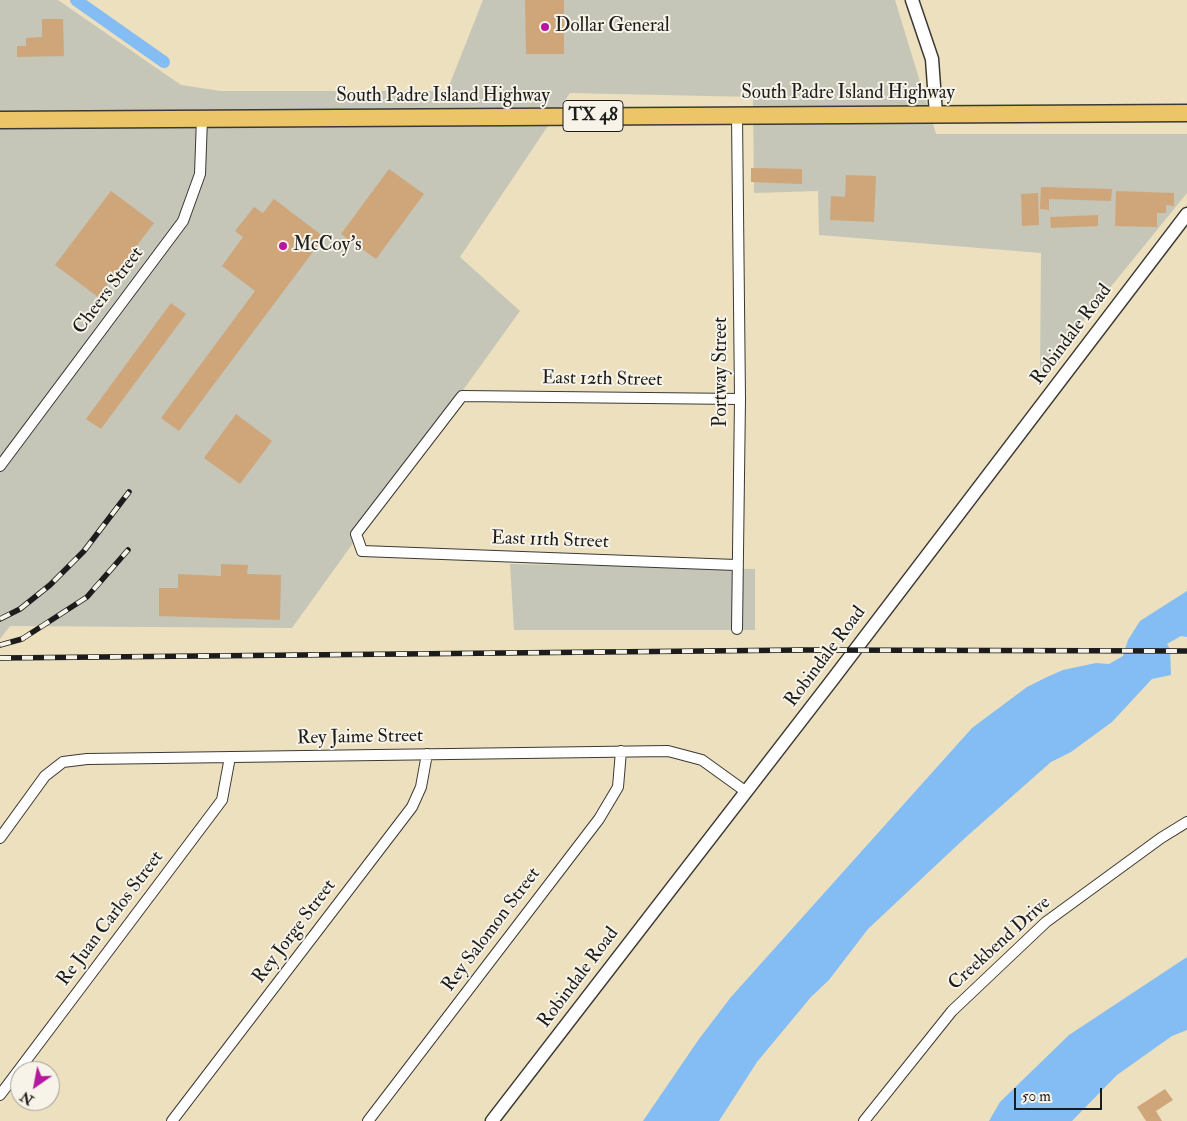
<!DOCTYPE html>
<html>
<head>
<meta charset="utf-8">
<style>
  body { margin:0 }
  #map { position:relative; width:1187px; height:1121px; overflow:hidden; background:#ede0bf; font-family:"IM FELL Double Pica",serif }
  canvas { display:block }
  .north { position:absolute; left:10px; top:1061px; width:50px; height:50px; box-sizing:border-box; background:#f7f3e8; border:1px solid #9f9d96; border-radius:50%; rotate:213deg; font-size:14px; font-weight:700; line-height:20px; text-align:center; color:#1c1c1c }
  .north::after { content:''; display:block; margin:auto; width:18px; height:22px; background:#b5179e; clip-path:polygon(50% 0,100% 100%,50% 72%,0 100%) }
  .scale { position:absolute; left:1014px; top:1088px; width:88px; height:22px; box-sizing:border-box; border:2px solid #1c1c1c; border-top:0; padding-left:6px; font-size:15px; line-height:18px; white-space:nowrap; color:#1c1c1c; -webkit-text-stroke:4px #f7f3e8; paint-order:stroke }
</style>
</head>
<body>
<div id="map">
<canvas width="1187" height="1121"></canvas>
<div class="north">N</div>
<div class="scale">50 m</div>
</div>
<script>
const ctx = document.querySelector('canvas').getContext('2d');
ctx.lineJoin = 'round';
function paint(path, color) {
  ctx.fillStyle = color;
  ctx.fill(path, 'evenodd');
}
function shape(rows) {
  const path = new Path2D();
  for (const r of rows) {
    path.moveTo(r[0], r[1]);
    for (let i = 2; i < r.length; i += 2) path.lineTo(r[i], r[i + 1]);
  }
  return path;
}
function stroke(path, color, width, dash) {
  ctx.strokeStyle = color;
  ctx.lineWidth = width;
  ctx.lineCap = dash ? 'butt' : 'round';
  ctx.setLineDash(dash || []);
  ctx.stroke(path);
}
function drawText(font, color, halo, rows, align = 'center') {
  ctx.font = font + ' "IM FELL Double Pica",serif';
  ctx.lineWidth = 4;
  ctx.setLineDash([]);
  ctx.textBaseline = 'middle';
  ctx.strokeStyle = halo;
  ctx.fillStyle = color;
  for (const [text, x, y, turn = 0] of rows) {
    ctx.save();
    ctx.translate(x, y);
    ctx.rotate((+turn || 0) * Math.PI / 180);
    ctx.textAlign = isNaN(turn) ? turn : align;
    if (halo) ctx.strokeText(text, 0, 0);
    ctx.fillText(text, 0, 0);
    ctx.restore();
  }
}
const industrial = shape([
  [0,0,58,0,181,85,221,91,447,91,483,0,895,0,936,134,1187,134,1187,193,1040,374,1041,253,819,235,818,191,754,193,753,97,570,93,460,257,520,311,292,628,10,626,0,639],
  [510,564,755,569,755,630,514,630]
]);
const water = shape([
  [1187,591,1187,637,1181,636,1167,644,1170,649,1171,675,1152,679,1112,722,1071,752,1051,762,965,838,868,929,829,980,811,997,757,1062,719,1121,643,1121,699,1039,731,997,972,728,1027,687,1047,677,1063,670,1096,663,1109,664,1123,656,1128,640,1140,621],
  [1187,957,1187,1030,1172,1036,1117,1075,1072,1121,989,1121,1000,1102,1069,1035]
]);
const canal = shape([
  [76,0,164,62]
]);
const building = shape([
  [525,0,564,0,564,54,526,54],
  [42,19,63,19,64,56,17,57,17,46,26,46,26,38,42,37],
  [751,168,802,169,802,184,751,182],
  [389,169,424,194,376,259,341,234],
  [846,175,876,176,874,222,830,220,831,196,845,197],
  [1041,187,1112,189,1111,201,1049,199,1049,210,1040,209],
  [111,191,154,223,98,297,55,265],
  [1116,191,1174,193,1174,206,1166,205,1166,213,1157,213,1157,227,1115,226],
  [1038,193,1039,225,1022,226,1021,194],
  [274,199,324,237,179,431,161,418,255,291,222,266,243,237,235,231,254,207,263,213],
  [1098,215,1098,226,1051,228,1050,217],
  [171,303,186,314,101,429,86,419],
  [236,414,272,441,240,484,204,458],
  [221,564,248,565,247,574,281,575,280,620,159,616,159,588,178,588,178,574,221,576],
  [1165,1089,1173,1100,1156,1111,1162,1121,1146,1121,1137,1107]
]);
const minor = shape([
  [0,466,183,221,200,174,202,118],
  [736,565,362,551,356,534,462,396,740,399],
  [737,629,740,399,737,115],
  [0,838,45,776,63,762,87,759,668,751,702,760,745,791],
  [0,1095,222,800,230,757],
  [172,1121,412,807,421,787,427,754],
  [368,1121,599,819,618,787,621,751],
  [864,1121,952,1011,1046,922,1161,838,1187,822]
]);
const tertiary = shape([
  [912,0,932,59,936,114],
  [492,1121,833,679,1187,214]
]);
const primary = shape([
  [0,120,1187,113]
]);
const rail = shape([
  [0,619,20,609,50,585,84,551,129,492],
  [0,645,22,639,87,597,128,550],
  [0,658,804,650,1187,651]
]);
const markers = [
  [545,27,5,"#b5179e"],
  [283,246,5,"#b5179e"]
];
const shields = [
  [593,116,60]
];
const shieldNames = [
  ["TX 48",593,116]
];
const poiNames = [
  ["Dollar General",555,27],
  ["McCoy's",293,246]
];
const streetNames = [
  ["South Padre Island Highway",848,94],
  ["South Padre Island Highway",443,97],
  ["Cheers Street",109,291,-53],
  ["Robindale Road",1072,335,-53],
  ["Portway Street",722,372,-90],
  ["East 12th Street",602,380,1],
  ["East 11th Street",550,541,2],
  ["Robindale Road",826,657,-53],
  ["Rey Jaime Street",360,738,-1],
  ["Re Juan Carlos Street",111,919,-53],
  ["Rey Salomon Street",492,930,-53],
  ["Rey Jorge Street",295,932,-53],
  ["Creekbend Drive",1000,944,-42],
  ["Robindale Road",579,978,-53]
];
paint(industrial, '#c5c5b8');
paint(water, '#83bdf4');
stroke(canal, '#83bdf4', 12);
paint(building, '#cfa67a');
stroke(minor, '#3b3934', 12);
stroke(tertiary, '#3b3934', 15);
stroke(primary, '#3b3934', 19);
stroke(minor, '#fff', 10);
stroke(tertiary, '#fff', 12);
stroke(primary, '#ecc569', 16);
stroke(rail, '#1c1c1c', 5.5);
stroke(rail, '#f7f3e8', 4, [11]);
for (const [x, y, r, color] of markers) {
  const dot = new Path2D();
  dot.arc(x, y, r, 0, 2 * Math.PI);
  ctx.fillStyle = color;
  ctx.fill(dot);
  stroke(dot, '#f7f3e8', 2);
}
for (const [x, y, w] of shields) {
  const box = new Path2D();
  box.roundRect(x - w / 2, y - 15.5, w, 31, 4);
  ctx.fillStyle = '#f7f3e8';
  ctx.fill(box);
  stroke(box, '#1c1c1c', 1);
}
drawText('bold 18px', '#1c1c1c', null, shieldNames);
drawText('19px', '#1c1c1c', '#f7f3e8', poiNames, 'left');
drawText('19px', '#1c1c1c', '#f7f3e8', streetNames);
</script>
</body>
</html>
